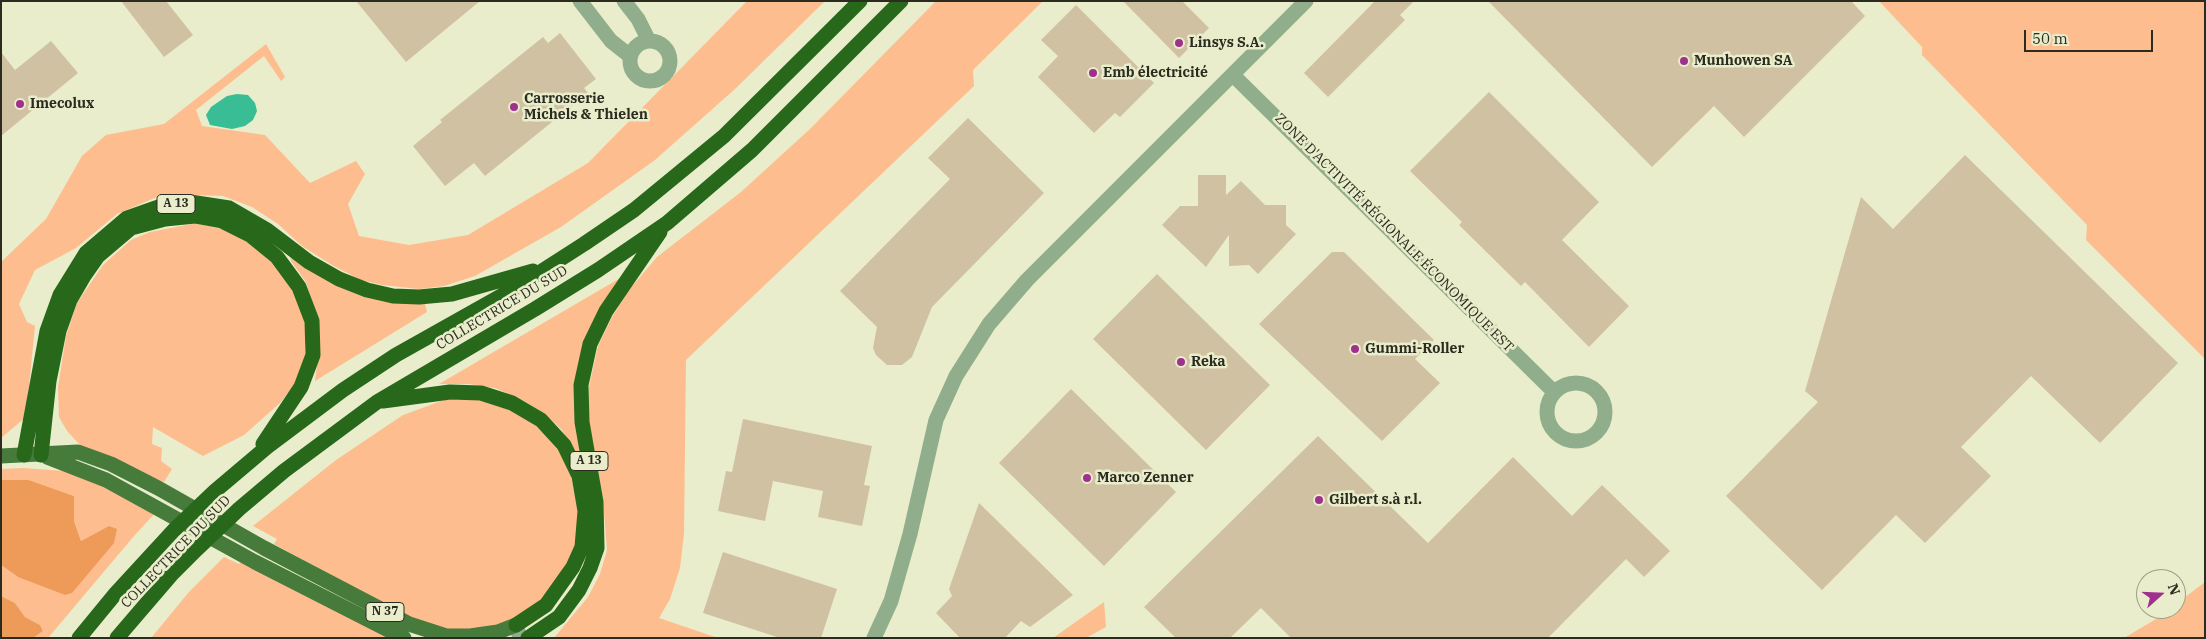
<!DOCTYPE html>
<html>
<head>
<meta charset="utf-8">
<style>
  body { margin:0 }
  #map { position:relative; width:2206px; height:639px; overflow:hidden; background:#e9edcb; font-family:"IBM Plex Serif",serif }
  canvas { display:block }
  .frame { position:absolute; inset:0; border:2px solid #2b2c1f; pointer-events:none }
  .north { position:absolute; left:2136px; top:569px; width:50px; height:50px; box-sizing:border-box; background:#e9edcb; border:1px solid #9da086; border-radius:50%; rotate:70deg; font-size:14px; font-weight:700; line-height:20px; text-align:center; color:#2b2c1f }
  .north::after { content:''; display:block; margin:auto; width:18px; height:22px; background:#a0308e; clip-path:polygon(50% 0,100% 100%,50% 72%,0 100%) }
  .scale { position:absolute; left:2024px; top:30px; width:129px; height:22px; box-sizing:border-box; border:2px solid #2b2c1f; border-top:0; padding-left:6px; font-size:15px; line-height:18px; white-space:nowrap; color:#2b2c1f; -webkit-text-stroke:4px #e9edcb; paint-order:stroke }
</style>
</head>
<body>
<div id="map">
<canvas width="2206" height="639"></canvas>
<div class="frame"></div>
<div class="north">N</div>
<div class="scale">50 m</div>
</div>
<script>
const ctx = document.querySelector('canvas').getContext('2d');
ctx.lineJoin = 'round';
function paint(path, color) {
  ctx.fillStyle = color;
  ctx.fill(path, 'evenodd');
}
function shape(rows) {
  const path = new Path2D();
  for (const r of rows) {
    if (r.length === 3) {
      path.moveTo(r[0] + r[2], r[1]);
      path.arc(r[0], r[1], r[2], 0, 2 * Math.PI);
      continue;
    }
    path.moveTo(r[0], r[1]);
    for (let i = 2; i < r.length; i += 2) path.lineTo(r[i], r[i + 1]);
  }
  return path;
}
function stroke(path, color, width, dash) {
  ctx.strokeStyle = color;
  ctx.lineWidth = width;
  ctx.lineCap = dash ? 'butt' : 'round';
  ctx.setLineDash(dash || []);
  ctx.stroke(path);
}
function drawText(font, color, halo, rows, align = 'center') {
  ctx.font = font + ' "IBM Plex Serif",serif';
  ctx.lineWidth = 5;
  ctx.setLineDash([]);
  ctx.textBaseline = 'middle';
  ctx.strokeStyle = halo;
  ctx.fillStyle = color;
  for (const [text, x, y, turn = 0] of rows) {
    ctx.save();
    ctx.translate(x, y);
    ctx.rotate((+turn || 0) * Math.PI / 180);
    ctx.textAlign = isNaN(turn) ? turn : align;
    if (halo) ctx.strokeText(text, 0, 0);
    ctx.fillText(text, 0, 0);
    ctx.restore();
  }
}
const green = shape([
  [747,1,825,1,735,89,655,160,561,227,475,276,444,286,419,289,382,285,361,280,332,265,302,246,278,224,252,207,223,196,164,194,117,214,76,248,35,270,19,304,27,322,35,326,26,417,1,438,1,262,46,219,82,156,106,135,164,124,266,44,285,77,281,81,264,56,196,110,202,126,265,135,310,183,356,161,365,174,348,204,359,236,409,245,468,235,588,163],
  [936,1,1043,1,973,70,974,86,686,360,684,533,680,568,670,599,659,618,718,638,554,638,588,597,600,574,607,550,603,500,589,423,589,387,598,346,612,317,629,290,657,257,741,192,810,129],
  [1879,1,2205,1,2205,359,2086,240,2087,225,1922,55,1922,47],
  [197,223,225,230,248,242,273,263,295,290,305,323,305,355,294,385,280,403,244,435,203,456,153,427,152,444,162,448,161,461,172,469,164,482,81,446,67,431,59,417,58,387,66,336,77,303,103,265,131,240,150,232],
  [290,254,392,302,425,304,427,312,315,381,318,356,318,320,306,282,291,261],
  [622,277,583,355,585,471,562,430,545,414,524,401,495,388,469,384,439,384],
  [479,399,509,408,536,425,559,448,571,476,578,509,577,544,568,564,542,600,514,620,496,626,447,631,412,619,274,544,277,539,253,526,336,460,403,415,444,400],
  [23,468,65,471,105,484,156,512,134,536,48,638,33,638,43,631,40,625,25,617,15,603,1,596,1,565,18,577,109,526,81,541,74,521,74,496,29,480,1,480,1,469],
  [224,557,239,564,243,560,388,638,151,638,189,592],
  [2205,582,2205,638,2124,638,2156,619,2169,609,2176,609,2176,604],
  [1104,602,1106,627,1086,638,1053,638]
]);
const forest = shape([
  [1,480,29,480,74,496,74,521,81,541,109,526,117,529,114,543,72,593,65,595,18,577,1,565],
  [1,596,15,603,25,617,40,625,43,631,33,638,1,638]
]);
const water = shape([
  [237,94,248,95,255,103,257,111,253,120,245,126,232,129,210,125,206,115,211,107,227,96]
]);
const building = shape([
  [121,1,166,1,193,35,164,57],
  [356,1,480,1,406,62],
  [1123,1,1182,1,1209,28,1179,58],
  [1375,1,1414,1,1400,15,1405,20,1328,97,1304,73],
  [1488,1,1851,1,1865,16,1744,137,1714,106,1652,167],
  [1076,5,1154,83,1120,117,1115,113,1094,133,1038,77,1058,56,1041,40],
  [560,33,596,79,584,88,588,93,485,176,474,163,445,186,413,146,442,122,440,120,543,37,548,43],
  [51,41,78,73,1,136,1,52,15,70],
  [1489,92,1599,202,1562,240,1629,306,1589,347,1525,282,1521,286,1459,225,1462,222,1410,171],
  [968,118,1044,193,932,307,912,357,902,365,887,365,876,355,873,348,877,327,840,291,950,179,928,158],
  [1965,155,2178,363,2100,443,2031,376,1961,447,1991,476,1925,543,1896,515,1822,590,1726,496,1818,402,1805,391,1861,197,1893,229],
  [1198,175,1226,175,1226,195,1241,181,1265,205,1286,205,1286,225,1296,234,1258,274,1249,265,1229,266,1229,235,1206,267,1162,225,1180,206,1198,206],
  [1332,252,1344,252,1434,340,1415,359,1440,383,1382,441,1259,324],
  [1157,274,1270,385,1206,450,1093,339],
  [1071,389,1176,492,1104,566,999,463],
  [743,419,872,446,864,485,870,486,862,526,818,517,823,491,773,481,765,521,718,511,726,471,732,472],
  [1318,436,1428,543,1513,457,1572,516,1602,485,1670,551,1644,577,1626,559,1548,638,1291,638,1261,608,1230,638,1176,638,1144,607],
  [979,503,1073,595,1030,627,1021,621,1005,638,960,638,936,613,952,596,949,589],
  [723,552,837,589,821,638,780,638,703,613]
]);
const minor = shape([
  [580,1,611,41,630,56],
  [624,1,638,19,649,41],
  [650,61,20],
  [1233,75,1554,392],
  [1576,412,29],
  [516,625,520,638],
  [874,638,891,601,910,534,936,420,956,376,989,324,1027,280,1306,1]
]);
const major = shape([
  [1,456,78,452,111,464,158,488,264,548,409,624,446,636,470,636,498,632,516,625],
  [47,457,106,480,255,562,404,638]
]);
const highway = shape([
  [383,401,450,392,481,393,512,403,541,420,564,445,579,476,585,511,582,547,573,567,546,605,516,625],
  [24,455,47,331,60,295,86,253,127,218,161,206,190,202,229,208,267,230,309,262,339,279,367,290,393,296,419,297,452,294,533,271],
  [41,455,49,381,59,331,70,300,84,276,98,256,131,228,165,219,195,216,222,221,250,235,277,257,299,287,312,321,313,355,301,387,263,444],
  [79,638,116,593,174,530,215,491,267,447,343,390,396,355,517,287,584,244,634,210,724,136,860,1],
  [117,638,171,575,197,549,239,509,284,471,377,402,535,309,598,270,667,223,752,150,901,1],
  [528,638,559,617,579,590,590,568,597,548,596,502,582,422,581,385,590,344,606,311,660,232]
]);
const markers = [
  [1179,43,5,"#a0308e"],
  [1684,61,5,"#a0308e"],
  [1093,73,5,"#a0308e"],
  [20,104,5,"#a0308e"],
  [514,107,5,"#a0308e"],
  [1355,349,5,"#a0308e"],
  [1181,362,5,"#a0308e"],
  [1087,478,5,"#a0308e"],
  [1319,500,5,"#a0308e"]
];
const shields = [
  [176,204,38],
  [589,461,38],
  [385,612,38]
];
const shieldNames = [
  ["A 13",176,204],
  ["A 13",589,461],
  ["N 37",385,612]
];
const poiNames = [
  ["Linsys S.A.",1189,43],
  ["Munhowen SA",1694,61],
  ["Emb électricité",1103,73],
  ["Carrosserie",524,99],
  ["Michels & Thielen",524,115],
  ["Imecolux",30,104],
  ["Gummi-Roller",1365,349],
  ["Reka",1191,362],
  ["Marco Zenner",1097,478],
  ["Gilbert s.à r.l.",1329,500]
];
const streetNames = [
  ["ZONE D'ACTIVITÉ RÉGIONALE ÉCONOMIQUE EST",1394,233,45],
  ["COLLECTRICE DU SUD",502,308,-31],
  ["COLLECTRICE DU SUD",176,552,-46]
];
paint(green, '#febd8e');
paint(forest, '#ee9b5a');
paint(water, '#38bd94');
paint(building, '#d0c1a2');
stroke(minor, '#91ae8c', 15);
stroke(major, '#467b3c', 15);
stroke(highway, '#28681a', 15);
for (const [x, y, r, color] of markers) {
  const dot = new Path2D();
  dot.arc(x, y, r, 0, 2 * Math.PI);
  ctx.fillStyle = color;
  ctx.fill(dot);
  stroke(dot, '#e9edcb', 2);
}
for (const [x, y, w] of shields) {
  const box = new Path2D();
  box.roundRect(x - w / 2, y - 9.5, w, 19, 4);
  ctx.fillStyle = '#e9edcb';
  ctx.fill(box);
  stroke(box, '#2b2c1f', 1);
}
drawText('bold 12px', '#2b2c1f', null, shieldNames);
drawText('bold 14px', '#2b2c1f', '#e9edcb', poiNames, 'left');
drawText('14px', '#2b2c1f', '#e9edcb', streetNames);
</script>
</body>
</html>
